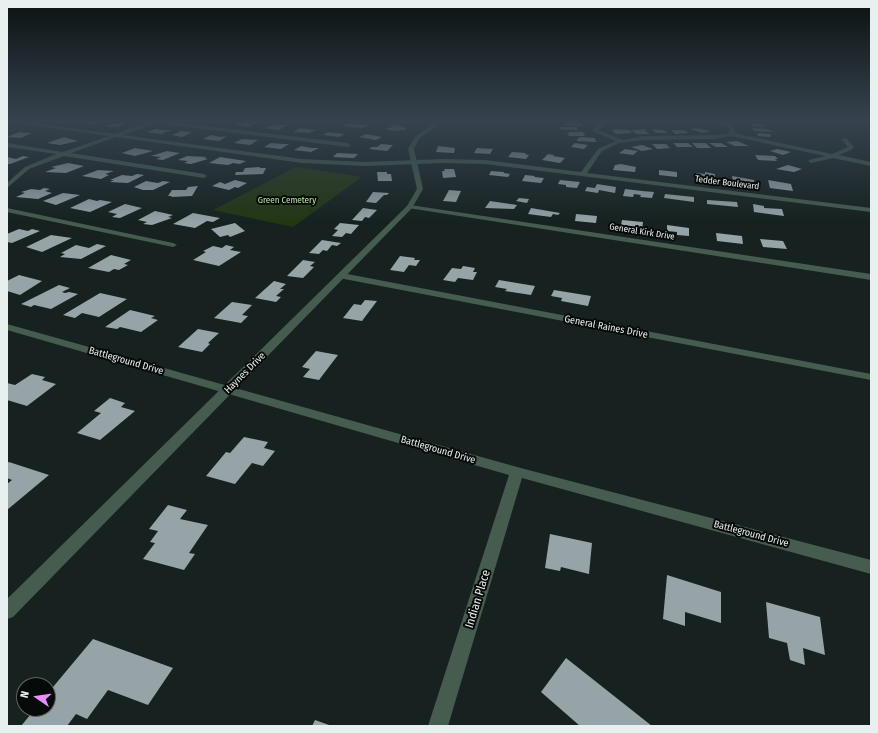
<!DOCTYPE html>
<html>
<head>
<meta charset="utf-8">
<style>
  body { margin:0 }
  #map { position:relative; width:878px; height:733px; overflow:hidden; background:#162120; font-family:"Fira Sans Condensed",sans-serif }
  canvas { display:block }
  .frame { position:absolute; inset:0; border:8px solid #e8f0ef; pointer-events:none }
  .north { position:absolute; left:16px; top:677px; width:40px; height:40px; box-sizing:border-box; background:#060a09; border:1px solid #606665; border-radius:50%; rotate:283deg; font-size:11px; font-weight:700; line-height:16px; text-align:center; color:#e8f0ef }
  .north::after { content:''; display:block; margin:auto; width:14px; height:18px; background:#ea8dfd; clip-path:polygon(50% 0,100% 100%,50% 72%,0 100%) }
</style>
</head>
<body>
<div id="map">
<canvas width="878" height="733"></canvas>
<div class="frame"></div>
<div class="north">N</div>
</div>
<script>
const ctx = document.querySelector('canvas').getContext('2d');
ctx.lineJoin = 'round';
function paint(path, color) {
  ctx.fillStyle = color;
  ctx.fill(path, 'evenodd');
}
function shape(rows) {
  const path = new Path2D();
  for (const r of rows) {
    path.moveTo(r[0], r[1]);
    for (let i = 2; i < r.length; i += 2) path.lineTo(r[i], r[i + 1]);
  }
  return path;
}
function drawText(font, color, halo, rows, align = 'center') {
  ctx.font = font + ' "Fira Sans Condensed",sans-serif';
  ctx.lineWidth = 4;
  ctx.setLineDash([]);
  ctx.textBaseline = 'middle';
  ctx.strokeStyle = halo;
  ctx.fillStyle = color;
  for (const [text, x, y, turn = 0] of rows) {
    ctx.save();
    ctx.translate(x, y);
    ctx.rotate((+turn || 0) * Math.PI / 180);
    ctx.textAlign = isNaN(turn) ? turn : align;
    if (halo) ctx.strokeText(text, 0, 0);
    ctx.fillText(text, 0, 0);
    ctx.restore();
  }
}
const green = shape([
  [296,167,362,177,293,227,213,210]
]);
const building = shape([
  [85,121,105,121,96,124,78,123],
  [244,121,249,121,259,122,248,127,235,125],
  [567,121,581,122,580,124,583,124,582,126,565,125],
  [114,123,126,124,117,127,105,126],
  [347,123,368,125,363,128,342,126],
  [750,123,761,124,764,127,752,126],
  [397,124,407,129,404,129,406,130,391,131,385,128,393,127,390,125],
  [271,125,276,124,287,125,278,130,265,128],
  [559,127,577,127,577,130,559,129],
  [300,128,316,130,309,133,293,132],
  [698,128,710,131,702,133,690,129],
  [752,128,766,129,774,132,754,131],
  [155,129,163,130,172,130,161,134,147,132],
  [616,129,629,130,632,133,616,134,611,130],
  [644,129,649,134,636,134,631,130],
  [652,129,664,130,668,133,656,133],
  [671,130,684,130,689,133,675,134],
  [181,131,192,132,182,137,172,135],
  [19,132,32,133,21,138,7,137],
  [328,132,345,134,339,137,323,135],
  [569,132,583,132,585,136,569,136,567,133,570,133],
  [757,133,770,134,771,137,758,136],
  [366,134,382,137,376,140,359,137],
  [211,135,220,137,227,136,219,141,203,139],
  [64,137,78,141,60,145,47,143],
  [579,137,595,138,596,142,577,141,577,139,579,139],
  [242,139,258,140,250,145,234,143],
  [737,141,749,146,735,146,726,142],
  [271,143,284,144,289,144,281,149,264,147],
  [575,143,588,145,584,149,571,147],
  [673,143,688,143,693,147,677,147],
  [692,143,706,143,711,148,697,148],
  [709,143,721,143,728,147,716,147],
  [381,144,393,145,387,151,369,149,372,147,377,147],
  [652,144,666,144,670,148,657,149],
  [642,145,653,149,642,151,631,147],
  [301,146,311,148,319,148,311,152,294,150],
  [438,146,455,148,454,153,436,152],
  [135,148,153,151,135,156,122,153],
  [477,148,493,149,490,154,474,153],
  [625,149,638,151,633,155,619,153],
  [777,149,791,152,783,155,770,151],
  [167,151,180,153,163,160,156,159,161,157,151,156],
  [512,152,526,153,525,154,529,155,526,159,508,157],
  [337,153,358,154,354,158,333,157],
  [548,154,554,155,553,156,565,158,560,163,542,160],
  [755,155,775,156,778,159,775,159,777,161,758,160],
  [23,156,29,157,10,164,7,164,7,157,16,159],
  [187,156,207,157,204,158,208,159,191,164,184,163,188,161,178,160],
  [220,157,246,161,240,164,233,163,228,165,209,163],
  [68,163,84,166,66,173,45,172,56,168,51,167],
  [621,164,636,167,635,172,613,170,615,165],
  [788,165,802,169,794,172,776,169],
  [260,167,260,168,266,168,263,174,235,175,236,172,243,172,245,168],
  [444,169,454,169,456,177,443,178,442,171,445,171],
  [98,170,114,171,105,174,109,175,101,179,82,176],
  [659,170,677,172,677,177,659,175],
  [491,171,504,172,504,173,510,174,508,177,489,175],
  [377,172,387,172,387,174,391,174,392,181,378,181],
  [705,172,715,174,714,182,695,179,696,173,705,174],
  [137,174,144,175,128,183,110,182,114,180,110,180,122,175,132,176],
  [525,175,535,176,534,177,544,178,541,183,522,181],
  [732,176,754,180,755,187,733,183],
  [235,180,247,183,238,188,235,187,229,190,212,186,220,182,225,184],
  [560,180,580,182,577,188,566,187,566,185,558,184],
  [768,180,791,184,793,191,770,188],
  [146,181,158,183,163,181,170,182,153,190,143,190,134,187],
  [597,184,616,187,615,193,599,190,598,193,585,191,587,187,595,188],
  [198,186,192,196,171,197,172,196,168,196,172,190,186,190,188,187],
  [44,188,50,189,45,191,52,193,38,199,16,197,25,193,21,192,31,189,40,190],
  [625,189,642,191,654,192,652,198,640,197,641,195,634,194,633,197,623,196],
  [449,190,461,191,456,202,443,201],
  [373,192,389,193,387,195,384,195,376,203,366,202],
  [63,193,80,195,56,205,43,201],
  [665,194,694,197,694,202,664,198],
  [519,198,529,199,527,203,516,201],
  [89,199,97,201,100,200,112,202,90,212,70,208],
  [707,200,737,202,738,207,707,204],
  [490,201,517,205,514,209,485,208],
  [125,204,142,208,120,218,112,217,117,214,108,212],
  [753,204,764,206,764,208,782,209,784,216,754,212],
  [363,208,377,210,369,218,365,217,362,221,352,220],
  [531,208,560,213,558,215,553,214,551,217,528,214],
  [155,211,173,215,168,217,172,218,152,225,143,224,147,222,138,220],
  [193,213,220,218,213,222,207,221,195,228,173,224],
  [576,214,597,216,596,223,575,221],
  [622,220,643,222,642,230,621,225],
  [235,223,245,231,230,237,228,235,220,237,211,229],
  [340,223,359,225,351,234,346,233,342,237,332,236,338,230,334,229],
  [667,225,689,228,689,236,677,235,677,232,667,231],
  [19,229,28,231,32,229,40,231,12,243,7,242,7,234],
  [716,233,742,236,743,244,717,241],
  [51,235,72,238,42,252,26,247],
  [760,239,783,241,787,249,763,247],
  [322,240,341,243,337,246,332,245,327,251,323,250,319,254,309,253],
  [97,244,106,246,81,259,60,257,65,254,61,253,76,245,89,248],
  [226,245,234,247,230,250,241,252,219,266,193,260,206,252,203,251,213,246,222,248],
  [111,255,131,260,124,264,128,265,119,270,114,269,109,272,88,268],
  [400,256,415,258,414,260,420,260,416,266,409,265,404,272,390,270],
  [303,260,315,262,310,266,314,267,303,278,287,276],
  [463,266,475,268,473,272,477,272,473,280,458,278,455,282,443,280,452,268,461,269],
  [19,275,42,281,20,295,7,291,7,281],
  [499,280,535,286,531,295,505,291,507,289,495,287],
  [274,281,286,284,280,289,284,289,276,296,281,297,276,302,255,298],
  [59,285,70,288,62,292,65,293,69,292,78,294,51,309,34,305,31,307,21,304],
  [554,290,591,296,588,306,561,301,562,298,551,296],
  [100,293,127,299,99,317,82,313,75,318,63,315],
  [365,300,377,301,362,321,343,318,354,304,361,305],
  [232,302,252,305,242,315,248,316,241,323,214,318],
  [130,310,155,316,151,318,158,320,141,332,120,327,117,329,105,327],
  [198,329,219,333,208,343,210,344,202,352,178,347],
  [316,351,338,355,319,380,303,377,310,369,302,367],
  [32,374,45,377,42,380,56,384,27,406,7,400,7,383,15,385],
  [110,398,125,403,121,407,135,411,100,440,77,433,101,413,94,411],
  [244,437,268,442,264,448,275,451,263,466,252,463,235,484,206,476,226,452,230,453],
  [9,462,49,475,7,510,7,484,12,480,7,478,7,463],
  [168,505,187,510,180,519,208,525,189,553,195,554,184,570,143,559,155,543,150,542,158,531,149,529],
  [550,534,592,543,589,574,561,567,560,571,545,568],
  [667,575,721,592,721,623,685,612,685,626,663,619],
  [766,602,820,617,825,655,803,648,805,665,790,660,787,643,769,638],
  [93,639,173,668,148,705,108,690,87,719,76,714,67,726,21,726,35,709,48,709,48,693],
  [566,658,652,726,580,726,541,692],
  [315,720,332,726,312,726]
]);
const minor = shape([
  [7,121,19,121,115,134,150,121,164,121,348,143,351,145,348,147,156,123,123,135,302,159,365,162,443,159,485,160,581,172,598,149,616,141,592,131,596,125,603,121,609,121,598,130,623,140,643,136,714,135,727,134,730,132,729,128,715,121,721,121,733,126,736,132,734,133,832,154,848,147,841,139,846,138,854,147,851,150,839,155,871,162,871,166,833,158,811,163,808,161,809,160,825,156,731,136,714,139,643,140,619,143,602,151,587,173,871,208,871,212,485,164,443,163,365,166,302,163,116,137,71,153,204,174,207,176,204,178,64,156,29,169,7,188,7,183,25,167,56,154,7,147,7,143,63,152,109,136,9,122,7,121],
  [410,205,871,274,871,280,408,208,406,207,410,205],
  [7,208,173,243,177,245,173,247,7,212,7,208],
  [342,273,871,374,871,380,339,278,338,276,342,273],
  [7,324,517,467,871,560,871,574,522,478,448,726,428,726,509,475,7,330,7,324]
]);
const tertiary = shape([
  [437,121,442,121,419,139,414,149,423,189,412,208,13,617,7,619,7,599,407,206,417,189,408,149,415,137,437,121]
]);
const farStreetnames = [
  ["Tedder Boulevard",727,183,7],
  ["General Kirk Drive",642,232,9]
];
const farParknames = [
  ["Green Cemetery",287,200]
];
const streetNames = [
  ["General Raines Drive",606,327,11],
  ["Battleground Drive",126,361,16],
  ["Haynes Drive",245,373,-45],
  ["Battleground Drive",438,450,16],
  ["Battleground Drive",751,534,15]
];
const nearStreetnames = [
  ["Indian Place",478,599,-73]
];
paint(green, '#233612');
paint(building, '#96a3a7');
paint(minor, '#465c4f');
paint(tertiary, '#465c4f');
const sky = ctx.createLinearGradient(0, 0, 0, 224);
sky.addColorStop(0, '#0c1212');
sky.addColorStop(0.54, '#36434e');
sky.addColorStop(1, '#36434e00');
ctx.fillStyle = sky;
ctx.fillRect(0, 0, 878, 224);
drawText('9px', '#e8f0ef', '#060a09', farStreetnames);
drawText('9px', '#b9e49a', '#060a09', farParknames);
drawText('10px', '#e8f0ef', '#060a09', streetNames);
drawText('12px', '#e8f0ef', '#060a09', nearStreetnames);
</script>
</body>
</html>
